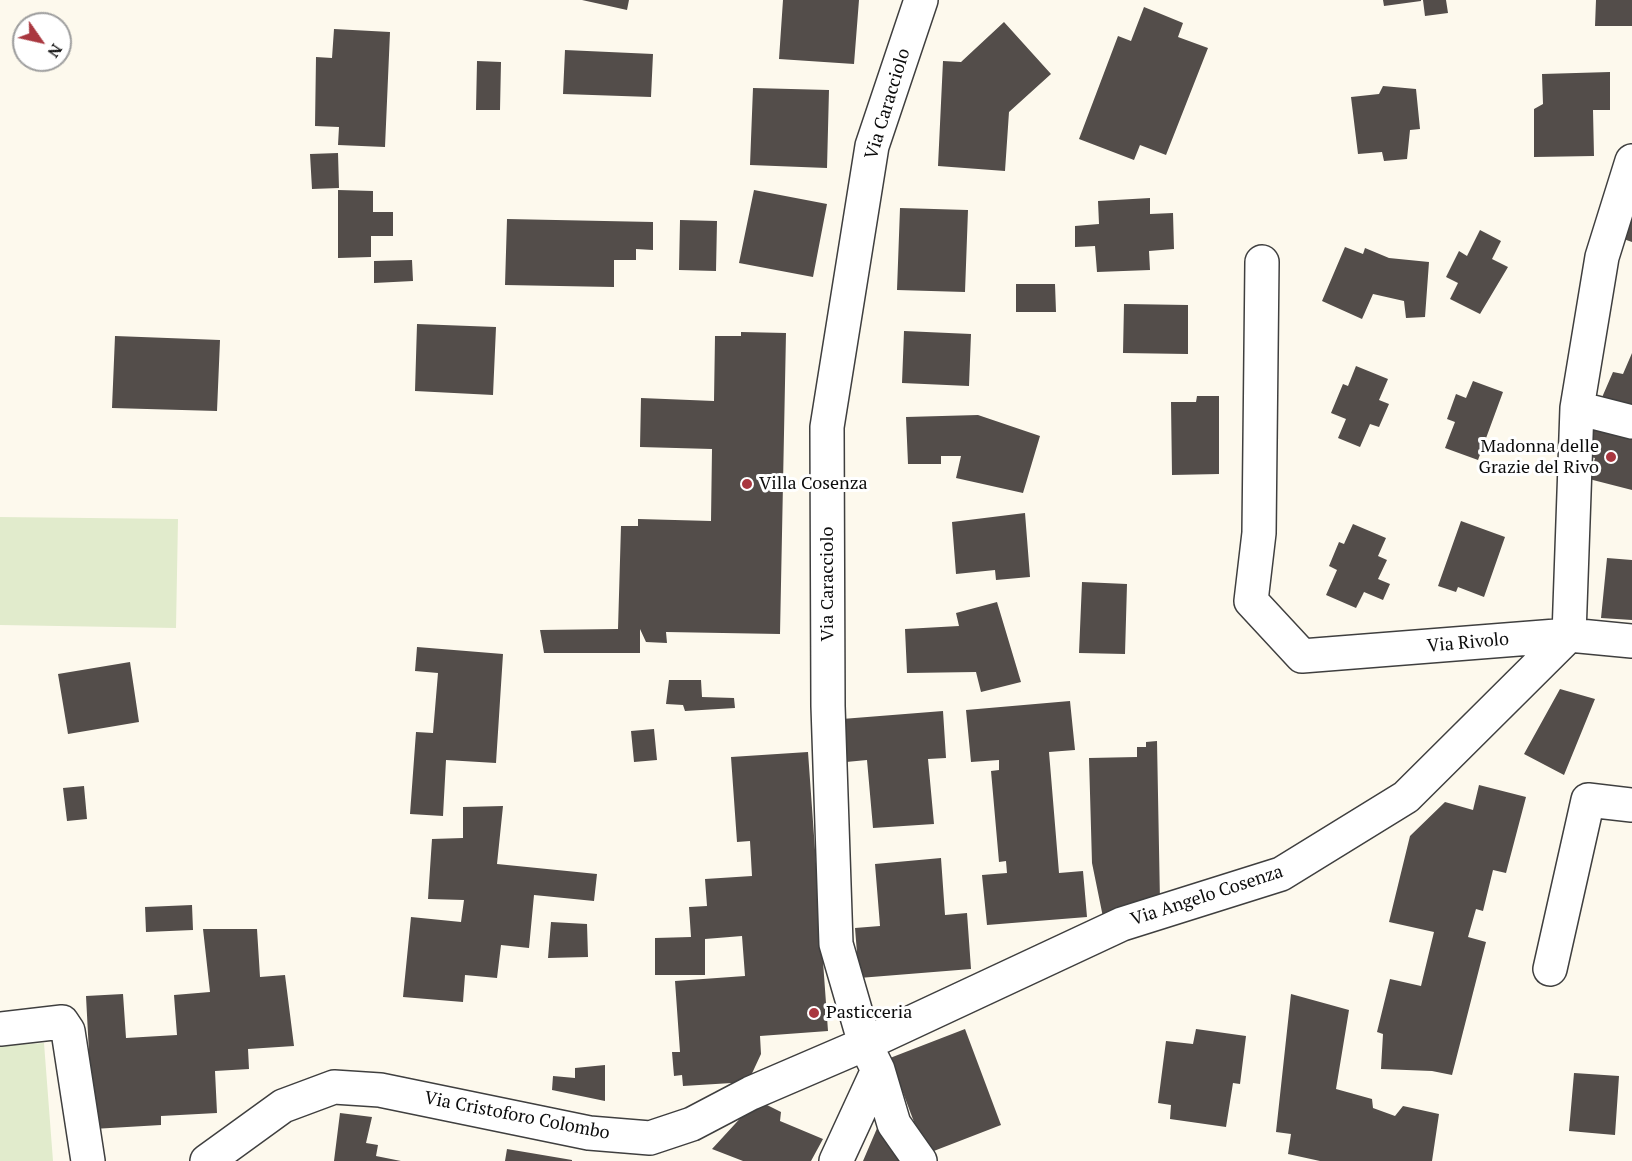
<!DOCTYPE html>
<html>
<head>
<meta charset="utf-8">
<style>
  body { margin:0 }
  #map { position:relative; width:1632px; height:1161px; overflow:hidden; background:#fdf9ed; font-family:"PT Serif",serif }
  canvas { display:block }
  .north { position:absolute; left:12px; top:12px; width:60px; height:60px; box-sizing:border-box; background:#fff; border:2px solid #9e9e9e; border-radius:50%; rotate:124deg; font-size:16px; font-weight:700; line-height:24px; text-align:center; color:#0c0c0c }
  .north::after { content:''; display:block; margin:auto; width:21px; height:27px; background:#a9373f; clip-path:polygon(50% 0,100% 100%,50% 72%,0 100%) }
</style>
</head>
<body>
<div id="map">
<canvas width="1632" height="1161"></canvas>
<div class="north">N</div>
</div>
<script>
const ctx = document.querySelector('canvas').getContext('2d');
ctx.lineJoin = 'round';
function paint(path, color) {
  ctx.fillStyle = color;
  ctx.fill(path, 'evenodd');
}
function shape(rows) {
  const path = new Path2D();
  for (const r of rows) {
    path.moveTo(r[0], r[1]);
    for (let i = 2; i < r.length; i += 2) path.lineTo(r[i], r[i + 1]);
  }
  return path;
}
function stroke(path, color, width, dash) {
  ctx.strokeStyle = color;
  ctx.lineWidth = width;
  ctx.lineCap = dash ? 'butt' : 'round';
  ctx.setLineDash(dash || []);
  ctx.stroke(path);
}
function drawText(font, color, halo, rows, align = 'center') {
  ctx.font = font + ' "PT Serif",serif';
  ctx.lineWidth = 6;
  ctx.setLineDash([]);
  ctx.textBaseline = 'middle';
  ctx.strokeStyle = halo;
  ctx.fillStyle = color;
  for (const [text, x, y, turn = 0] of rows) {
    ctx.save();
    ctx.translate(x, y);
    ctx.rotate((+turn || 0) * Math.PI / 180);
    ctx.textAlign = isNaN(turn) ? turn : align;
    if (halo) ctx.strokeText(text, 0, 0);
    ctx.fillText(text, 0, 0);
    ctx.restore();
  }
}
const pitch = shape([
  [0,517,178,519,176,628,0,625],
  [44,1043,53,1161,0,1161,0,1046]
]);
const building = shape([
  [582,0,629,0,627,10],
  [783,0,859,0,854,64,779,59],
  [1383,0,1421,0,1421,1,1384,6],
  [1423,0,1446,0,1448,13,1425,16],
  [1596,0,1632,0,1632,26,1595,26],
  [1144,7,1183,23,1178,37,1208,48,1166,155,1140,145,1134,160,1079,139,1118,36,1131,41],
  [1004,22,1051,74,1009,112,1005,171,938,166,943,61,961,62],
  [334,29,390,32,385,147,338,145,339,127,315,126,316,57,332,58],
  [565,50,653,54,651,97,563,94],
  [477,61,501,62,500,110,476,110],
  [1610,72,1610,110,1593,110,1594,156,1534,157,1534,109,1543,104,1542,74],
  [1383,86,1416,89,1420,129,1410,130,1407,159,1384,161,1382,152,1358,154,1351,97,1379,94],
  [753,88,829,90,827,168,750,165],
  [338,153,339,188,312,189,310,154],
  [1632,188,1632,242,1615,236],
  [338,190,373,191,373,212,393,212,393,236,371,236,371,257,338,258],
  [754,190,827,204,813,277,739,263],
  [1150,198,1150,214,1173,213,1174,249,1149,251,1150,270,1097,272,1095,246,1075,247,1075,226,1099,224,1098,201],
  [900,208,968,210,965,292,897,290],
  [507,219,653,222,653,250,636,249,636,260,614,260,614,287,505,285],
  [680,220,717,221,716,271,679,270],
  [1480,230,1501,241,1492,259,1508,267,1480,314,1450,299,1458,283,1446,277,1459,251,1467,256],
  [1345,247,1363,254,1365,248,1389,258,1429,262,1425,317,1406,318,1404,301,1373,294,1362,319,1322,301],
  [412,260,413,281,374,283,374,261],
  [1016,284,1055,284,1056,312,1016,312],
  [1124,304,1188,305,1188,354,1123,353],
  [417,324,496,327,493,395,415,391],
  [904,331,971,334,969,386,902,383],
  [741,332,786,333,780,634,666,632,667,643,646,642,640,629,640,653,544,653,540,630,618,629,621,526,638,526,638,519,711,521,712,449,640,447,641,398,714,401,715,336,741,336],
  [115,336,220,340,217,411,112,408],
  [1632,353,1632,411,1600,402,1613,372,1623,374],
  [1356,366,1388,379,1379,400,1389,404,1379,427,1370,424,1360,447,1338,438,1346,419,1331,413,1343,384,1348,386],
  [1473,381,1503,392,1478,460,1445,448,1455,422,1447,419,1456,394,1466,398],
  [1197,396,1219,396,1219,474,1172,475,1171,402,1196,402],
  [978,415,1040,436,1023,493,956,478,961,456,941,456,941,464,908,464,906,417],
  [1593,424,1632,434,1632,490,1589,479,1595,458,1586,456],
  [1025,513,1030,577,996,580,995,570,956,574,952,522],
  [1461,521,1505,537,1484,597,1458,587,1456,592,1438,586],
  [1353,524,1386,538,1378,556,1387,560,1378,579,1390,584,1383,600,1364,592,1356,608,1326,595,1337,570,1329,566,1339,542,1344,544],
  [1607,558,1632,560,1632,620,1601,618],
  [1082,582,1127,584,1125,654,1079,653],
  [997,602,1021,682,981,692,976,672,907,673,905,629,959,626,956,613],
  [417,647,503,654,496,763,446,760,443,816,410,814,416,732,433,733,438,673,415,671],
  [130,662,139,722,68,734,58,674],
  [669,680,701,680,702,697,734,698,735,708,685,711,683,705,666,704],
  [1560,689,1595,699,1564,775,1524,754],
  [1070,701,1075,750,1049,752,1059,873,1083,871,1087,917,987,925,982,875,1007,873,1006,861,999,862,991,771,999,770,999,760,971,762,966,710],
  [943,711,946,758,928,759,934,824,873,828,867,760,846,762,842,719],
  [654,729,657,760,634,762,631,731],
  [1157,741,1160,902,1104,922,1092,863,1089,758,1137,757,1137,747,1146,747,1146,742],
  [808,752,828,1031,760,1036,761,1054,748,1082,683,1086,682,1075,674,1076,672,1052,680,1052,675,981,745,976,742,936,705,939,705,975,655,975,655,938,691,937,689,907,707,906,705,879,752,876,750,841,737,842,731,757],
  [1479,785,1526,797,1506,873,1493,870,1483,911,1476,909,1468,937,1486,942,1452,1075,1432,1071,1381,1069,1383,1034,1377,1032,1390,979,1421,986,1434,932,1389,922,1410,836,1445,802,1473,810],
  [84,786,87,819,67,821,63,788],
  [503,806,497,864,597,874,594,901,534,895,529,948,501,945,497,978,465,975,463,1002,403,997,411,917,461,922,464,900,428,899,432,839,463,838,463,807],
  [941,858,945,915,967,913,971,969,859,978,855,928,880,926,875,864],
  [192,905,193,930,146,932,145,907],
  [551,922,587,924,588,957,548,958],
  [203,929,257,929,260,977,285,975,294,1046,248,1049,249,1069,215,1071,217,1113,161,1116,161,1125,93,1129,86,996,123,994,126,1038,177,1035,174,995,210,992],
  [1291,994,1349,1010,1336,1089,1372,1099,1373,1108,1395,1116,1403,1106,1439,1114,1432,1161,1320,1161,1288,1154,1291,1134,1276,1132],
  [965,1029,1001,1125,926,1154,890,1058],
  [1196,1029,1246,1036,1240,1084,1233,1083,1226,1127,1170,1119,1171,1105,1158,1103,1166,1041,1193,1044],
  [605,1065,605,1101,552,1090,553,1076,575,1078,575,1068],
  [1574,1073,1619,1076,1615,1135,1569,1131],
  [757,1100,781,1112,780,1121,823,1139,811,1161,743,1161,712,1149],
  [340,1113,372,1117,366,1143,378,1145,376,1156,401,1161,334,1161],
  [878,1126,891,1149,903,1161,863,1161],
  [507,1149,572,1160,572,1161,505,1161]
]);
const minor = shape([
  [1262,262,1259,533,1251,601,1302,656,1569,635,1577,408,1602,257,1632,161],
  [1577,408,1632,422],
  [1550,969,1588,800,1632,805],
  [0,1029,62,1022,68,1031,88,1161],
  [207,1161,283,1106,334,1087,380,1090,589,1133,650,1138,692,1124,751,1093,865,1044,1122,924,1281,874,1406,797,1569,635,1632,641],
  [836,1161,878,1070],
  [920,1161,894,1124,878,1070,865,1044,836,944,828,706,827,427,872,146,921,0]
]);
const markers = [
  [1611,457,6,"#a9373f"],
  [747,484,6,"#a9373f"],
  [814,1013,6,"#a9373f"]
];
const streetNames = [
  ["Via Caracciolo",888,104,-73],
  ["Via Caracciolo",828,584,-90],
  ["Via Rivolo",1468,643,-5],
  ["Via Angelo Cosenza",1207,896,-18],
  ["Via Cristoforo Colombo",517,1116,11]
];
const poiNames = [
  ["Madonna delle",1599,447,"right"],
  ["Grazie del Rivo",1599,468,"right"],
  ["Villa Cosenza",759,484],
  ["Pasticceria",826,1013]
];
paint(pitch, '#e1ebcc');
paint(building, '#534d4a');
stroke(minor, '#3f3f3f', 36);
stroke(minor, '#fff', 33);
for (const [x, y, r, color] of markers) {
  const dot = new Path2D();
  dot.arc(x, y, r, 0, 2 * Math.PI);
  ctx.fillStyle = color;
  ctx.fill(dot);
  stroke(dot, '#fff', 2);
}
drawText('18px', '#0c0c0c', '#fff', streetNames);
drawText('18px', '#0c0c0c', '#fff', poiNames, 'left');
</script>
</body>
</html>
